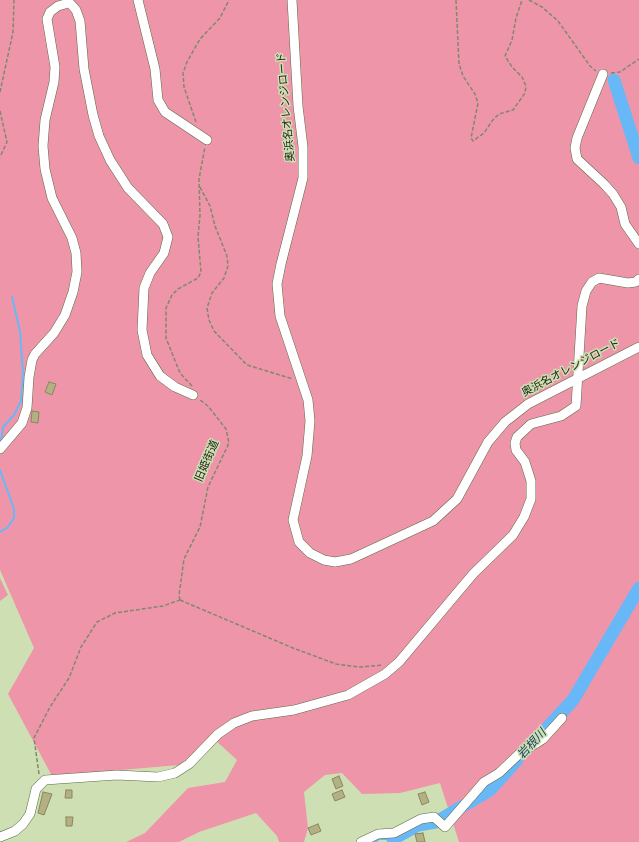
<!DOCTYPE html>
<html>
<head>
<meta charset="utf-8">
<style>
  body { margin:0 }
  canvas { display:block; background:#cedfb3 }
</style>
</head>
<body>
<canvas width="639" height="842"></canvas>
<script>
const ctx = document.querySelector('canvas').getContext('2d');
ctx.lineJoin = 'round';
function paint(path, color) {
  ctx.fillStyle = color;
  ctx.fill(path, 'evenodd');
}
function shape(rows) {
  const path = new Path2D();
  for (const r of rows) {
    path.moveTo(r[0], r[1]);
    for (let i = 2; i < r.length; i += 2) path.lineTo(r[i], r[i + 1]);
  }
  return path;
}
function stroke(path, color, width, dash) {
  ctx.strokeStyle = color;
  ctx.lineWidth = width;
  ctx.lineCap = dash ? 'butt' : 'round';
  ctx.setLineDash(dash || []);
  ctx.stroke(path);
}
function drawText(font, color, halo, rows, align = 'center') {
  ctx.font = font + ' "PT Sans Narrow","Noto Sans JP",sans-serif';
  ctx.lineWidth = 3;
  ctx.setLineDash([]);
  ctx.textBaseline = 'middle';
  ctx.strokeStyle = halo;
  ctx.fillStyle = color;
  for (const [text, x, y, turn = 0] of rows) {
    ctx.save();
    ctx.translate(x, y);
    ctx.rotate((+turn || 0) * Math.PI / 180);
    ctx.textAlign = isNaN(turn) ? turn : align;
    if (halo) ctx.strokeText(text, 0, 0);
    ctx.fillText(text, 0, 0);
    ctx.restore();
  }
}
const green = shape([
  [0,0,639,0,639,842,459,842,440,783,400,793,362,794,342,773,325,775,304,792,308,828,304,842,279,842,277,836,256,813,199,832,179,842,126,842,145,833,188,788,225,782,237,760,213,738,179,765,52,776,8,694,34,648,0,570],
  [0,578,8,595,0,601]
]);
const stream = shape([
  [1,442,3,427,14,415,21,401,23,374,20,331,12,297],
  [0,470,14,509,14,518,7,528,0,532],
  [375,842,379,839,393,839,394,842]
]);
const river = shape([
  [614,80,639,158],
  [548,727,573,700,639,588],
  [393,839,418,825,436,822,490,790,517,760]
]);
const building = shape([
  [49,382,56,384,52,395,45,392,49,382],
  [32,411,39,412,38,423,31,422,32,411],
  [339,776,343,786,336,789,332,779,339,776],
  [66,790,72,790,72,798,65,798,66,790],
  [342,790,345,797,335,801,332,794,342,790],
  [43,792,52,794,44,815,38,813,43,792],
  [425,792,429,802,422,805,418,794,425,792],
  [66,817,73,817,72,826,66,826,66,817],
  [318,824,321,831,311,835,308,828,318,824],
  [423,833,425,842,417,842,415,834,423,833]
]);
const path = shape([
  [456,0,459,64,463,76,475,94,478,103,471,138,473,141,484,133,492,121,499,114,513,110,525,93,526,86,522,77,512,67,505,56,512,40,516,18,522,0],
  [529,0,542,7,558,21,590,66,596,71],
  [611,73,620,72,639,59],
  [0,92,13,32,14,0],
  [0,111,7,142,0,157],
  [196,122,184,87,183,73,187,62,200,39,220,18,229,0],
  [200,187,210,206,215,226,227,256,228,266,224,278,212,293,207,308,209,320,214,331,247,365,293,379],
  [192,386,180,373,166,338,166,308,172,295,178,289,198,278,201,272,198,237,200,215,199,179,205,147],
  [180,600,179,595,184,559,200,527,208,487,229,443,226,429,208,406,199,399],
  [180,600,293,648,336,664,360,667,383,665],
  [39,774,34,738,50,707,69,678,81,647,97,622,115,613,163,606,180,600]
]);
const minor = shape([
  [138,0,155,69,158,100,165,112,207,140],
  [292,0,298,106,303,147,303,178,281,264,277,284,280,316,308,400,310,421,307,456,293,520,299,542,310,553,324,560,335,562,351,559,433,521,457,499,488,442,505,422,528,404,639,347],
  [68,1,76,10,80,21,84,69,93,115,99,136,110,160,128,188,163,224,168,237,164,253,150,273,144,288,142,330,147,355,160,376,175,387,193,395],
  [603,74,577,138,575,148,577,159,604,184,613,194,621,207,625,224,639,244],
  [0,449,22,423,27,408,29,377,32,360,35,354,54,333,65,315,73,292,77,272,76,253,72,238,52,198,45,169,43,146,45,120,54,82,55,67,47,19,50,12,58,6,65,4,68,0],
  [0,837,15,831,23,824,30,814,36,789,45,780,117,775,158,777,175,773,189,764,218,734,234,723,252,716,294,710,348,695,385,674,399,662,473,574,513,535,524,517,531,499,531,481,525,462,516,450,515,443,517,437,531,424,561,416,576,406,582,306,586,291,592,282,599,278,628,283,636,282,639,279],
  [361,842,378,834,394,833,421,819,434,817,445,827,484,782,499,773,519,754,543,739,562,718]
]);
const streetNames = [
  ["奥浜名オレンジロード",286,107,-95],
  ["奥浜名オレンジロード",571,368,-28],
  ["旧姫街道",207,461,-67]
];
const waterNames = [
  ["岩根川",532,744,-47]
];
paint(green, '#ef95aa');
stroke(stream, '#68b8f8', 2);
stroke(river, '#68b8f8', 13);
paint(building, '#b3b083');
stroke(building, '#8a875c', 1);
stroke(minor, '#5b6942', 10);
stroke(path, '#7e8a6b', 1.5, [4, 2]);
stroke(minor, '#fff', 9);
drawText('11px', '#202616', '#cedfb3', streetNames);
drawText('italic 12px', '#164161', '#cedfb3', waterNames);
</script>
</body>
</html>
